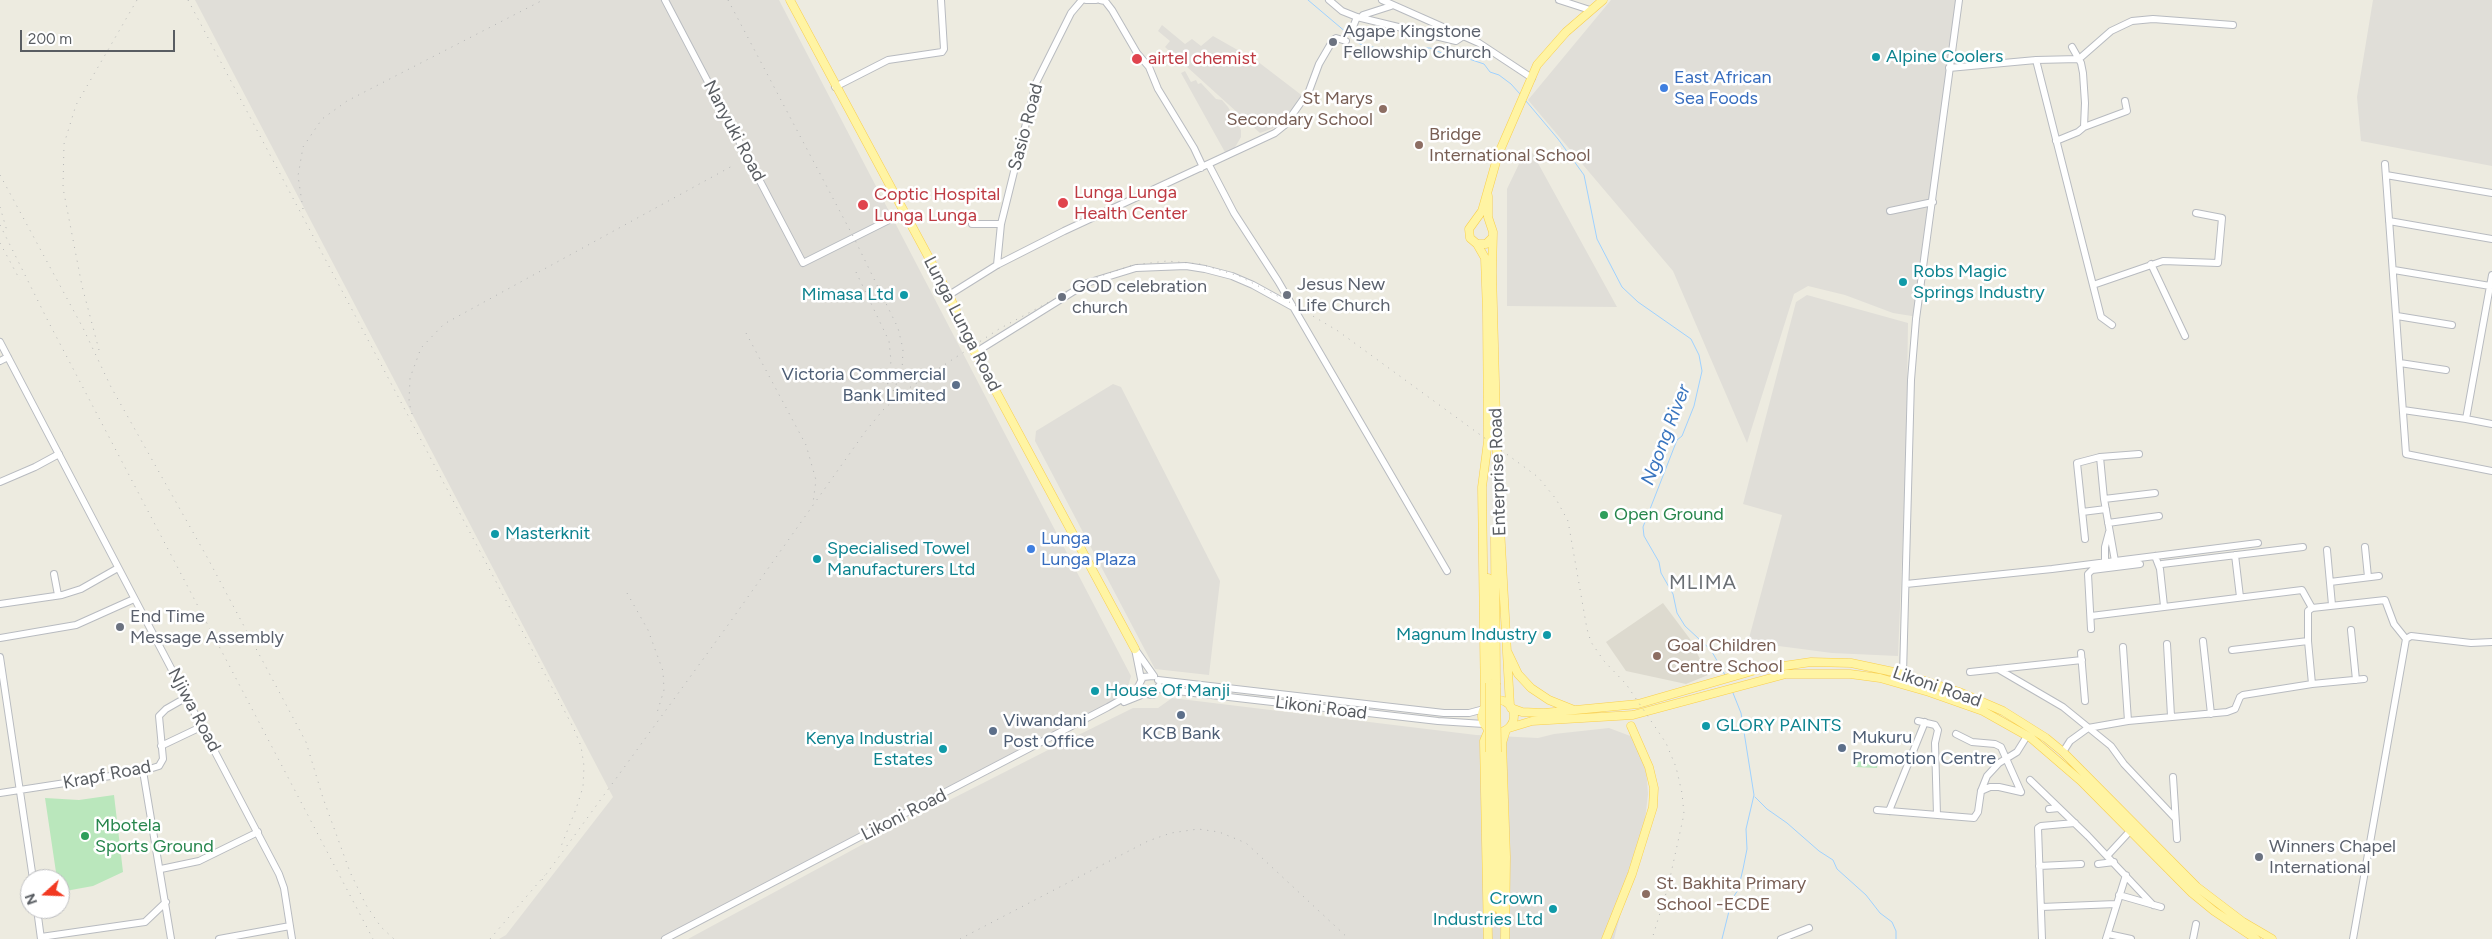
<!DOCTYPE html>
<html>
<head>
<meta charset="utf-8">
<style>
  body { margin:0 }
  #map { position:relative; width:2492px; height:939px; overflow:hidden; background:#edebe0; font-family:Figtree,sans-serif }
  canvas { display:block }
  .north { position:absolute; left:20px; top:869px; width:50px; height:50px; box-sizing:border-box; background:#fff; border:1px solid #bdbec0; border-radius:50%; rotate:250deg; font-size:14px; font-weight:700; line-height:20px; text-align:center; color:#595d62 }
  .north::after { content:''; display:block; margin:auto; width:18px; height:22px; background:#f23921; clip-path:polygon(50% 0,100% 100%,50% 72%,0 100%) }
  .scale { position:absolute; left:20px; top:30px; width:155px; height:22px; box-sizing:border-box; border:2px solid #595d62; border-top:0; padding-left:6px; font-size:15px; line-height:18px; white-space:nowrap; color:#595d62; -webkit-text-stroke:4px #fff; paint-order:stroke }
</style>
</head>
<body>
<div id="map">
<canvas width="2492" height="939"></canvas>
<div class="north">N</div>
<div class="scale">200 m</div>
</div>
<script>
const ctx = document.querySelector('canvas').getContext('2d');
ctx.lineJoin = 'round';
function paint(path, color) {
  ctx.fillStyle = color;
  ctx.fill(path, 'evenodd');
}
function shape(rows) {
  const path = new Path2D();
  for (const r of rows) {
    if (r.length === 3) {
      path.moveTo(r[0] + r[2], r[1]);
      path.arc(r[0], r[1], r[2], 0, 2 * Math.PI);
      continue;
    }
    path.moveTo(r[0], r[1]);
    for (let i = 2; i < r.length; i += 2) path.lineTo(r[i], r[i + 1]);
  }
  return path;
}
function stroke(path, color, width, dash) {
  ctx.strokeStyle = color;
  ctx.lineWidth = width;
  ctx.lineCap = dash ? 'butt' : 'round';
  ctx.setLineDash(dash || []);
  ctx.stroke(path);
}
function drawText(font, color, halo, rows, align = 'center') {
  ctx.font = font + ' Figtree,sans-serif';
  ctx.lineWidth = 5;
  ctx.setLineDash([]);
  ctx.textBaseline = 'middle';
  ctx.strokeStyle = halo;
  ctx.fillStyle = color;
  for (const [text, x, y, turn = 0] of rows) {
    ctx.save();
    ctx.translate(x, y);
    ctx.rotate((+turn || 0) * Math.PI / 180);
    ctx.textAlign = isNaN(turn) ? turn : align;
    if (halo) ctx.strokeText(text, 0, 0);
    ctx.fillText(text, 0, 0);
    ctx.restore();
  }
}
const industrial = shape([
  [195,0,779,0,1131,676,1127,690,1114,703,662,939,499,939,506,935,613,797],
  [1611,0,1959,0,1918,317,1893,313,1845,295,1808,286,1794,294,1747,443,1673,271,1528,100],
  [2373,0,2492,0,2492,166,2361,141,2357,97],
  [1162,25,1185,44,1192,39,1201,46,1213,36,1257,61,1304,97,1279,126,1260,133,1165,47,1170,41,1158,31],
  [1185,71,1191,82,1196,80,1198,84,1201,83,1216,99,1222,100,1228,107,1241,130,1241,137,1234,149,1226,154,1181,73],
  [1528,145,1617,307,1507,306,1507,189],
  [1807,295,1908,323,1906,459,1898,656,1832,653,1748,642,1782,515,1743,504,1796,302],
  [1113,384,1121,387,1220,581,1209,675,1155,669,1035,441,1036,431],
  [1172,698,1476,735,1538,738,1554,734,1609,728,1633,737,1646,767,1648,794,1645,820,1614,939,688,939,867,842,1050,749,1133,708,1158,708]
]);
const education = shape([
  [1663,603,1690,639,1708,675,1686,684,1626,671,1606,642]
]);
const green = shape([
  [1855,755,1878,757,1877,768,1855,767],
  [114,795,123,872,93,886,60,892,60,879,57,879,45,798,79,800]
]);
const stream = shape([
  [1308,0,1360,44,1389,51,1414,48,1430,48,1451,57,1463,57,1484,64,1490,72,1499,75,1511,84,1520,94],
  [1526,101,1558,139,1584,175,1597,239,1622,287,1638,302,1691,339,1699,355,1702,371,1694,406,1682,436,1677,440,1643,527,1644,536,1659,562,1661,573,1673,594,1677,613,1685,626,1711,650,1725,675],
  [1755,797,1767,809,1787,823,1819,851,1833,860,1837,869,1866,895,1880,913,1892,922,1896,931,1896,939],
  [1722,939,1732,899,1738,890,1743,869,1747,849,1746,829,1754,795,1741,713,1733,693]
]);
const minor = shape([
  [665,0,803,263,903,213],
  [1086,0,1096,0],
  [1100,0,1105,1,1112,10,1137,53,1149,67,1158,89,1194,148,1202,165,1201,168],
  [1329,0,1342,11,1357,17,1456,41,1462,37],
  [1382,0,1479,43,1532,78],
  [1559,0,1590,10],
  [1361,18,1363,15,1391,6],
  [1351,32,1357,17],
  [2036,60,2079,59,2111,31,2132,21,2153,19,2233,25],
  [1949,68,2036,60,2101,317,2112,325],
  [835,87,888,60,942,52,944,49,941,0],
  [2084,127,2127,111,2125,101],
  [2056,141,2078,132,2084,127,2085,103,2083,73,2081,63,2072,47],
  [2385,164,2406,454,2492,471],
  [1209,165,1234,213,1278,281,1447,571],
  [2386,175,2492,193],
  [1890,211,1933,202],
  [2389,221,2492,239],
  [972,224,1001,224],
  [2151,264,2185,336],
  [997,265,1001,224,1036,83,1071,13,1082,0],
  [2394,270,2490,286],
  [2093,285,2163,261,2218,263,2222,218,2196,213],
  [949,295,997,265,1064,231,1275,133,1285,125,1309,91,1319,64,1333,40,1336,38,1346,41],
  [2397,316,2452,325],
  [0,342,279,874,284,888,292,939],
  [976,352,1087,283,1136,268,1186,266,1205,269,1232,276,1253,285,1293,307],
  [0,361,8,357],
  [2400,363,2446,370],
  [2403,410,2466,419,2492,275],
  [2466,419,2492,424],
  [2100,457,2104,499,2115,561],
  [0,482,35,467,59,454],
  [2104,499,2155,493],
  [2082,512,2106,509],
  [2108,523,2159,516],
  [2085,539,2077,463,2100,457,2139,454],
  [2365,547,2368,577],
  [2327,550,2332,605],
  [2235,555,2240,597],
  [2155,556,2160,569,2164,606],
  [2105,562,2105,547,2109,532],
  [2162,564,2303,547],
  [54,574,58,595],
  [2330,582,2379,576],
  [1906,584,2052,569,2258,543],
  [0,604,62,595,81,589,118,568],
  [2091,616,2302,590,2312,608],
  [2091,629,2088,574,2092,570,2140,564],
  [2351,630,2356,680],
  [0,638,76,625,134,599],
  [2203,641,2211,714],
  [2167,644,2171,716],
  [2123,647,2128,721],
  [1135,649,1154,676],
  [1135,649,1141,679],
  [2232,650,2308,641],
  [2081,653,2085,701],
  [0,657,33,879],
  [1998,669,2063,707,2111,746,2124,764,2175,818],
  [1970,672,2082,660],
  [1903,674,1911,380,1916,319,1959,0],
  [1158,680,1444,713,1469,713,1484,709],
  [2312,684,2308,641,2308,611,2312,608,2385,600,2394,624,2406,639],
  [1159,689,1438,721,1484,724],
  [1142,693,1153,695,1159,686],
  [1124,702,1144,694],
  [1918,721,1935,725,1938,730,1935,743,1937,815],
  [1956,734,1972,742,1995,744,2001,747,2021,792],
  [161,746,203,726],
  [2063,752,2070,741,2088,728,2128,721,2227,712,2235,709,2240,697,2243,695,2312,684,2364,679],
  [143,771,171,939],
  [2173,777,2177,839],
  [2030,780,2088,836,2153,905],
  [1981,791,1990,787,1999,787,2021,792],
  [0,793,143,771,159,766,163,759,159,716,166,709,187,697],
  [2049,809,2059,808],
  [1877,810,1974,818,1978,812,1981,791,1987,776,1999,763,2017,752,2027,736],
  [1889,811,1925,722],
  [2107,856,2130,831],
  [2098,864,2114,862],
  [2039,866,2081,864],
  [161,869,199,861,258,832],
  [2119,895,2161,907],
  [2041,907,2116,904],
  [37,909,41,939],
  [2108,934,2131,939],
  [41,937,145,922,166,902],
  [219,939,290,926],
  [665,939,1108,707,1136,691,1143,677,1153,676],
  [1781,939,1809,928],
  [2042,939,2038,828,2041,826,2075,823],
  [2106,939,2126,875],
  [2193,939,2196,924],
  [2353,939,2406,639,2411,636,2471,643,2492,642]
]);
const major = shape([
  [790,0,949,295,972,347,1135,649],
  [1488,196,1488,217,1493,232,1492,272,1498,492,1510,706],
  [1492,238,1486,244,1477,244,1470,238,1469,229,1482,211,1498,155,1537,65,1566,32,1603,0],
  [1477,244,1485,258,1487,312,1488,441,1482,487,1485,708],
  [1495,538,1496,683],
  [1488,578,1490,676],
  [1508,653,1518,674,1531,688,1549,700,1574,710],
  [1498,716,16],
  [1511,708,1522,712,1544,713,1638,704,1756,670,1811,662,1851,663,1903,674,1959,692,2003,711,2046,738,2063,752,2197,887,2243,922,2272,939],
  [1509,728,1532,721,1633,715,1786,674,1850,674,1880,678,1929,692,1983,711,2031,738,2081,781,2192,893,2214,911,2256,939],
  [1497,752,1499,907,1502,917],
  [1489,918,1493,907,1490,752],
  [1488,939,1484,741,1489,729],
  [1505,939,1506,857,1502,743,1506,730],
  [1606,939,1632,874,1653,807,1654,788,1649,767,1631,726]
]);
const rail = shape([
  [188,0,573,727,581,746,584,766,583,787,576,809,560,849],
  [728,0,854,238,898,328,903,349,902,372,888,402],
  [0,175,83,328,111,387,207,557,306,742,323,798,350,872,366,905,381,927,394,939],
  [0,207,7,231],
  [303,209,298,176,303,147,322,119,347,101,543,0],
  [0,225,48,321,373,939],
  [0,243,20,280],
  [856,272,889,341,891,361,886,396],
  [746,333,806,445,816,480,813,503],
  [99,350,82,286,63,188,64,144,76,105,137,0],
  [412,414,409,402,410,378,421,348,444,324,734,165],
  [627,593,648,630,663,671,664,690,656,716],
  [542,880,728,625,865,432,883,410,903,392,999,329,1060,296,1095,278,1133,265,1167,261,1200,264,1239,276,1291,303,1338,331,1538,477,1556,499,1568,521,1587,629,1591,642,1604,661,1626,684,1666,743,1676,767,1682,793,1684,814,1668,887,1652,939],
  [490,939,545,875],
  [960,939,1148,841,1171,833,1198,829,1219,832,1246,843,1349,939]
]);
const majorBridge = shape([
  [1490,683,1490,752],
  [1496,683,1497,752]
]);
const markers = [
  [1333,42,5,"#6b7280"],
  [1876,57,5,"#0f9aa8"],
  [1137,59,6,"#e0444e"],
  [1664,88,5,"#3f7fe0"],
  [1383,109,5,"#8d6e63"],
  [1419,145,5,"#8d6e63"],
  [1063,203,6,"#e0444e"],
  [863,205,6,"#e0444e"],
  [1903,282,5,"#0f9aa8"],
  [904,295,5,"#0f9aa8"],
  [1287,295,5,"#6b7280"],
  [1062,297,5,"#6b7280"],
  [956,385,5,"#5c6f8a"],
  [1604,515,5,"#2e9e5b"],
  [495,534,5,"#0f9aa8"],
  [1031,549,5,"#3f7fe0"],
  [817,559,5,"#0f9aa8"],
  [120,627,5,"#6b7280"],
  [1547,635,5,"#0f9aa8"],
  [1657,656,5,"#8d6e63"],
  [1095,691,5,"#0f9aa8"],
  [1181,715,5,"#5c6f8a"],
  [1706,726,5,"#0f9aa8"],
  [993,731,5,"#5c6f8a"],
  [1842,748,5,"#5c6f8a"],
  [943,749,5,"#0f9aa8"],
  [85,836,5,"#2e9e5b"],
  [2259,857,5,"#6b7280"],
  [1646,894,5,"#8d6e63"],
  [1553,909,5,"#0f9aa8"]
];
const worshipNames = [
  ["Agape Kingstone",1343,32],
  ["Fellowship Church",1343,53],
  ["Jesus New",1297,285],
  ["Life Church",1297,306],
  ["GOD celebration",1072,287],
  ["church",1072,308],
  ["End Time",130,617],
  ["Message Assembly",130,638],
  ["Winners Chapel",2269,847],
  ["International",2269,868]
];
const cultureNames = [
  ["Alpine Coolers",1886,57],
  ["Robs Magic",1913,272],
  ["Springs Industry",1913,293],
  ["Mimasa Ltd",894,295,"right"],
  ["Masterknit",505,534],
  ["Specialised Towel",827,549],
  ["Manufacturers Ltd",827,570],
  ["Magnum Industry",1537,635,"right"],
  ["House Of Manji",1105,691],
  ["GLORY PAINTS",1716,726],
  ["Kenya Industrial",933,739,"right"],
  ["Estates",933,760,"right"],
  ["Crown",1543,899,"right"],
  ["Industries Ltd",1543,920,"right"]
];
const healthNames = [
  ["airtel chemist",1148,59],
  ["Lunga Lunga",1074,193],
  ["Health Center",1074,214],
  ["Coptic Hospital",874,195],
  ["Lunga Lunga",874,216]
];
const shopNames = [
  ["East African",1674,78],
  ["Sea Foods",1674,99],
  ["Lunga",1041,539],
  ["Lunga Plaza",1041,560]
];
const educationNames = [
  ["St Marys",1373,99,"right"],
  ["Secondary School",1373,120,"right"],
  ["Bridge",1429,135],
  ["International School",1429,156],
  ["Goal Children",1667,646],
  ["Centre School",1667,667],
  ["St. Bakhita Primary",1656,884],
  ["School -ECDE",1656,905]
];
const streetNames = [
  ["Sasio Road",1026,127,-75],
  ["Nanyuki Road",734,131,62],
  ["Lunga Lunga Road",962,324,63],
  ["Enterprise Road",1498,472,-92],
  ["Likoni Road",1937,687,19],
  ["Likoni Road",1321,708,7],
  ["Njiwa Road",194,710,62],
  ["Krapf Road",107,775,-11],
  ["Likoni Road",904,815,-27]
];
const serviceNames = [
  ["Victoria Commercial",946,375,"right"],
  ["Bank Limited",946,396,"right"],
  ["Viwandani",1003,721],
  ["Post Office",1003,742],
  ["KCB Bank",1181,734,"center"],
  ["Mukuru",1852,738],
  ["Promotion Centre",1852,759]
];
const leisureNames = [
  ["Open Ground",1614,515],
  ["Mbotela",95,826],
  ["Sports Ground",95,847]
];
const waterNames = [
  ["Ngong River",1666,435,-69]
];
const quarterNames = [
  ["MLIMA",1703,583]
];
paint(industrial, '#e0ded8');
paint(education, '#dddacf');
paint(green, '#bae7bc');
stroke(stream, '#9ed1ff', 1);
stroke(minor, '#b8bbc0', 8);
stroke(major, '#f9cf4d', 9);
stroke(minor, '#fff', 6);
stroke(major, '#fff4a3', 8);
stroke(rail, '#b4b5b5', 1, [1, 6]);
stroke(majorBridge, '#f9cf4d', 9, []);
stroke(majorBridge, '#fff4a3', 8);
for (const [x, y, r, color] of markers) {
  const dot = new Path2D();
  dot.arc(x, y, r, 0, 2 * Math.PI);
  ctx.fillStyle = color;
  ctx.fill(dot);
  stroke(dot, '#fff', 2);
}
drawText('18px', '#5b616d', '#fff', worshipNames, 'left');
drawText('18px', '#0d838f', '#fff', cultureNames, 'left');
drawText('18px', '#be3a42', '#fff', healthNames, 'left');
drawText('18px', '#366cbe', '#fff', shopNames, 'left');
drawText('18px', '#785e54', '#fff', educationNames, 'left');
drawText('18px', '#595d62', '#fff', streetNames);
drawText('18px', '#4e5e75', '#fff', serviceNames, 'left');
drawText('18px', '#27864d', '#fff', leisureNames, 'left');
drawText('italic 19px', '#3975bf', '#fff', waterNames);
ctx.letterSpacing = '1px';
drawText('20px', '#6a6f74', '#fff', quarterNames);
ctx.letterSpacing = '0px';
</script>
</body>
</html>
